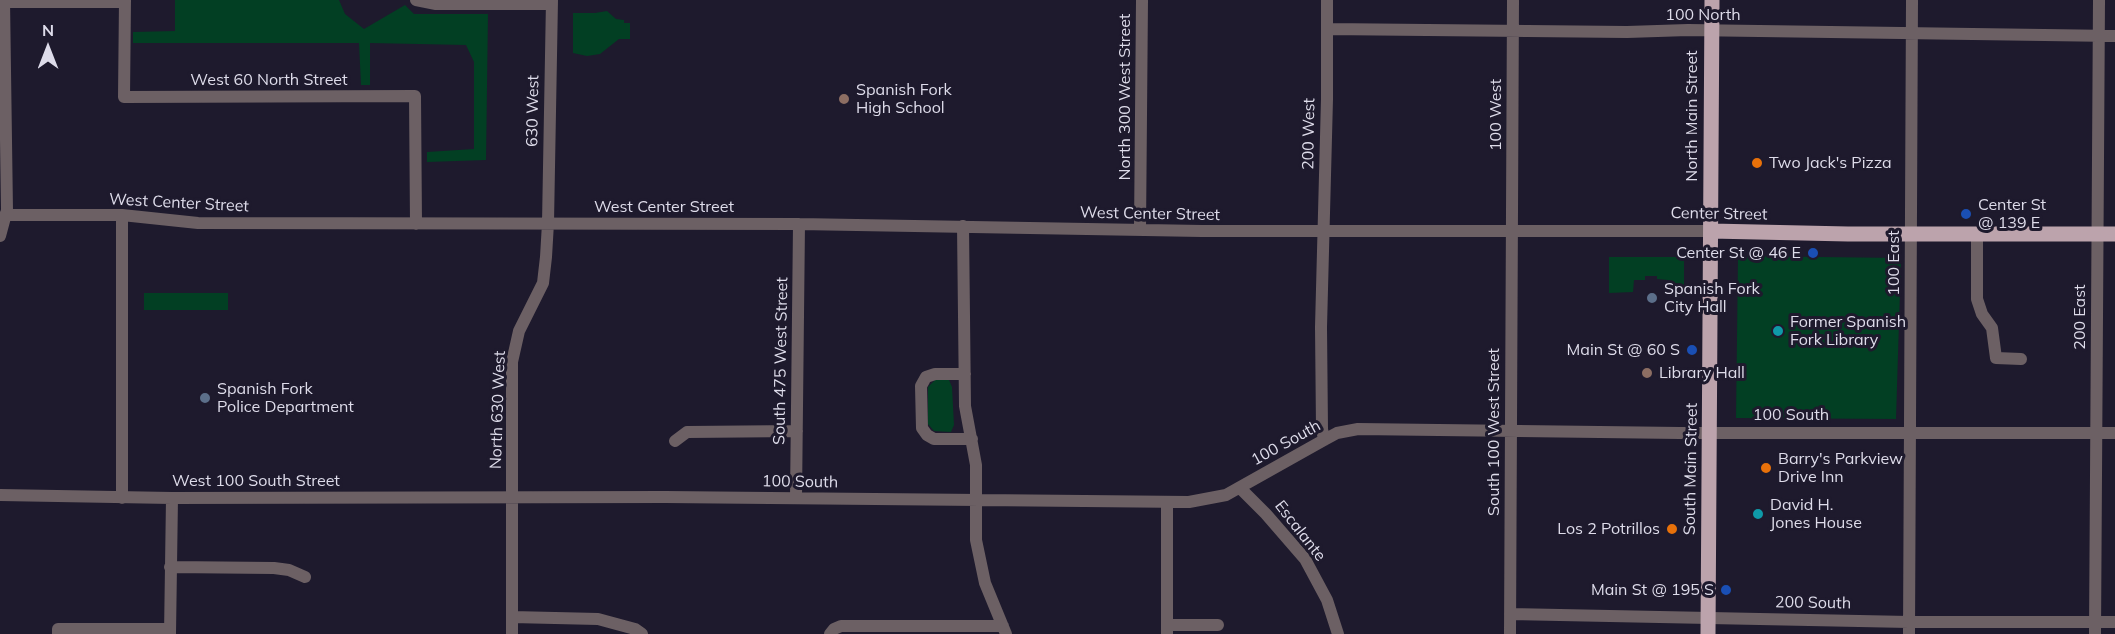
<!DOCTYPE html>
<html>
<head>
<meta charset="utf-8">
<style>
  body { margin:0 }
  #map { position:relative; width:2115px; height:634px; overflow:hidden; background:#1e1a2d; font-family:Mulish,sans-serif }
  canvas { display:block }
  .north { position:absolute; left:18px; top:18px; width:60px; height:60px; -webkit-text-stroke:4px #1e1a2d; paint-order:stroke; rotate:0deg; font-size:16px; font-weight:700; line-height:24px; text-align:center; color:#dedcea }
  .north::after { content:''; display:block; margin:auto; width:21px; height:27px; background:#dedcea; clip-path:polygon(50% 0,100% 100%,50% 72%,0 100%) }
</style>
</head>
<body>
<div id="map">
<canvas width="2115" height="634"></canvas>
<div class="north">N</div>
</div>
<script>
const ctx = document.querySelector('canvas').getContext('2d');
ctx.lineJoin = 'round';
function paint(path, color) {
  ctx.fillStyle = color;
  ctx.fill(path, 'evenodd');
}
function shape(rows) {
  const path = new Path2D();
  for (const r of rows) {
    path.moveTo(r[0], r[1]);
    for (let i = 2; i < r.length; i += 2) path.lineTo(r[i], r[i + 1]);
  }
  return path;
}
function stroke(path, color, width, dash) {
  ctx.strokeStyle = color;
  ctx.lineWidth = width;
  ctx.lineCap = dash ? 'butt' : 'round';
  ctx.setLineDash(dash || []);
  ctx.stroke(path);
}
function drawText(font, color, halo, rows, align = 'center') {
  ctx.font = font + ' Mulish,sans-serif';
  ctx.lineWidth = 6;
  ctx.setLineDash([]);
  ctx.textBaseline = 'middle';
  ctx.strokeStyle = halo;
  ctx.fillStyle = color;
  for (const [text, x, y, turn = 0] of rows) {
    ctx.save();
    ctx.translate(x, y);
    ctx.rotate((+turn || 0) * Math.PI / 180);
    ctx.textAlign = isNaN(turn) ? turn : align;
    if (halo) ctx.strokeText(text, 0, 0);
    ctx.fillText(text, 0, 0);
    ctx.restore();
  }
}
const green = shape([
  [175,0,339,0,345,14,364,29,405,5,414,14,488,14,486,160,427,162,427,152,474,149,474,62,466,45,370,43,370,85,361,85,359,43,133,43,133,32,175,31],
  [607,11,616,19,624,20,624,23,630,23,630,39,619,39,600,54,587,56,573,53,573,13,595,13],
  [1738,256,1901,258,1896,419,1736,418],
  [1609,257,1681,257,1684,259,1684,296,1671,296,1671,292,1669,292,1668,280,1657,279,1657,276,1645,276,1645,280,1634,280,1633,292,1609,293],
  [144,293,228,293,228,310,144,310],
  [935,380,949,380,952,387,954,425,951,432,934,431,928,424,928,387]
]);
const minor = shape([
  [125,0,124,97,415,96,416,224],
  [416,0,436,4,552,4],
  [4,2,125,2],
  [1327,29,1627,32,1688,30,2115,36],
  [5,215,122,215,198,223,799,224,1202,231,1711,231],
  [122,215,122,498],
  [963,226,965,406,976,465,976,540,985,583,1006,634],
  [1140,230,1142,0],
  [1977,233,1977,299,1982,314,1992,328,1996,358,2021,359],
  [0,236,7,210,4,0],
  [965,374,935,374,926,377,921,386,922,428,927,435,934,439,972,439],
  [1324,440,1322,429,1321,327,1327,99,1327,0],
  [675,441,687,432,797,431],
  [1240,488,1266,514,1305,559,1327,600,1338,634],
  [0,495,172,498,665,497,1189,502,1226,495,1324,440,1337,433,1358,429,1680,433,2115,433],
  [796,498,799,224],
  [1167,502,1167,634],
  [170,567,274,568,289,570,305,577],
  [1510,614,1909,622,2115,622],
  [512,617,598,619,635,629,642,634],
  [1167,625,1218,625],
  [58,634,58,629,170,629],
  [170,634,172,498],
  [512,634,512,362,519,331,543,283,546,257,548,223,552,0],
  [830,634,834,629,841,626,1003,626],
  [1510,634,1513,0],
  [1909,634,1912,0],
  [2095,634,2099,0]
]);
const major = shape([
  [1711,231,1848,234,2115,234],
  [1708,634,1712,0]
]);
const markers = [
  [844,99,6,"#8d6e63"],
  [1757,163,6,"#e8710a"],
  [1966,214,6,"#1a4fb4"],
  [1813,253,6,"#1a4fb4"],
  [1652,298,6,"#5c6f8a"],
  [1778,331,6,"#0f9aa8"],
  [1692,350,6,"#1a4fb4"],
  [1647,373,6,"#8d6e63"],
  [205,398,6,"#5c6f8a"],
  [1766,468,6,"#e8710a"],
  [1758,514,6,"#0f9aa8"],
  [1672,529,6,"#e8710a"],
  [1726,590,6,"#1a4fb4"]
];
const streetNames = [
  ["100 North",1703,15],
  ["West 60 North Street",269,80],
  ["North 300 West Street",1125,97,-90],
  ["630 West",533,111,-89],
  ["100 West",1496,115,-90],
  ["North Main Street",1692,116,-90],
  ["200 West",1309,134,-89],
  ["West Center Street",179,203,3],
  ["West Center Street",664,207],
  ["West Center Street",1150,214,1],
  ["Center Street",1719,214,1],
  ["100 East",1894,263,-90],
  ["200 East",2080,317,-90],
  ["South 475 West Street",781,361,-89],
  ["North 630 West",498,410,-88],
  ["100 South",1791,415],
  ["South 100 West Street",1494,432,-90],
  ["100 South",1286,443,-29],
  ["South Main Street",1691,469,-89],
  ["West 100 South Street",256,481],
  ["100 South",800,482,1],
  ["Escalante",1300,531,52],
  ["200 South",1813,603,1]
];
const poiNames = [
  ["Spanish Fork",856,90],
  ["High School",856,108],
  ["Two Jack's Pizza",1769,163],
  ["Center St",1978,205],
  ["@ 139 E",1978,223],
  ["Center St @ 46 E",1801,253,"right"],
  ["Spanish Fork",1664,289],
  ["City Hall",1664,307],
  ["Former Spanish",1790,322],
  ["Fork Library",1790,340],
  ["Main St @ 60 S",1680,350,"right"],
  ["Library Hall",1659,373],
  ["Spanish Fork",217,389],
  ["Police Department",217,407],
  ["Barry's Parkview",1778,459],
  ["Drive Inn",1778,477],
  ["David H.",1770,505],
  ["Jones House",1770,523],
  ["Los 2 Potrillos",1660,529,"right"],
  ["Main St @ 195 S",1714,590,"right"]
];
paint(green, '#023f23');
stroke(minor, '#6c6064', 12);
stroke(major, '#bca3ac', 15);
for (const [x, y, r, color] of markers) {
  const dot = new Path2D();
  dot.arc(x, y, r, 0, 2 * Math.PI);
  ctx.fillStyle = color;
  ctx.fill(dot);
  stroke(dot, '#1e1a2d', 2);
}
drawText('16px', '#dedcea', '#1e1a2d', streetNames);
drawText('16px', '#dedcea', '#1e1a2d', poiNames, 'left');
</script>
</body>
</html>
